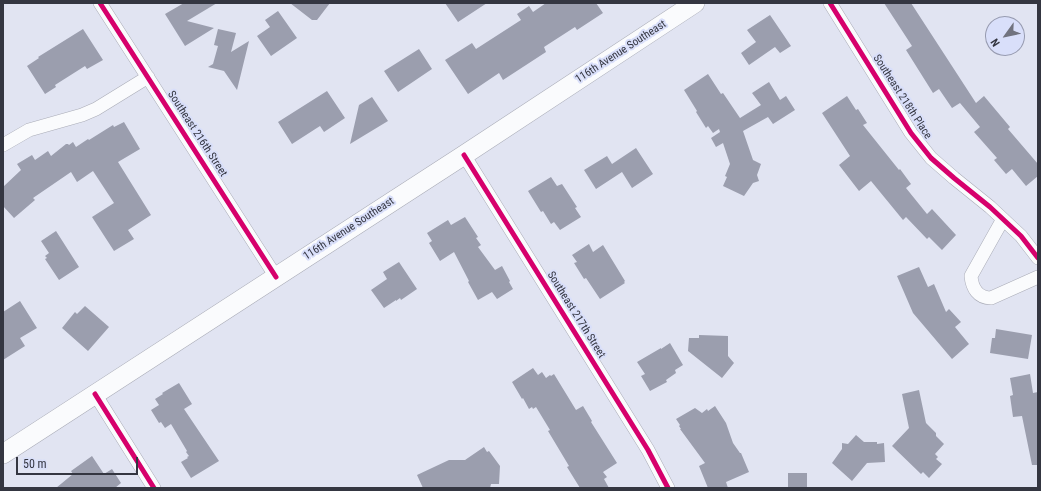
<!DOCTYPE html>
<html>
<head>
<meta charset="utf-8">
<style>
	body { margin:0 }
	#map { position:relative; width:1041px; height:491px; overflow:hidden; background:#e1e4f2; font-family:"Roboto Condensed",sans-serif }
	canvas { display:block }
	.frame { position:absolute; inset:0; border:4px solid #343641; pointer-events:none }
	.north { position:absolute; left:985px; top:16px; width:40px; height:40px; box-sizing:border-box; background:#d9dffa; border:1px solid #979bb0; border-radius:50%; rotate:237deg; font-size:11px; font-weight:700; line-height:16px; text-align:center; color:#343641 }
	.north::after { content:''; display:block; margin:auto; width:14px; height:18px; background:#71737f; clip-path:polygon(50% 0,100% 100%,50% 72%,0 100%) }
	.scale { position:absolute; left:16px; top:457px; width:122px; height:18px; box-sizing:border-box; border:2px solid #343641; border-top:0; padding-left:5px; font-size:12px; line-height:14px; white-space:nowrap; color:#343641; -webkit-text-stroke:3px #d9dffa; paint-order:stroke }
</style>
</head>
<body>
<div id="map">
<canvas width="1041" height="491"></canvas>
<div class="frame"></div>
<div class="north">N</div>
<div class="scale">50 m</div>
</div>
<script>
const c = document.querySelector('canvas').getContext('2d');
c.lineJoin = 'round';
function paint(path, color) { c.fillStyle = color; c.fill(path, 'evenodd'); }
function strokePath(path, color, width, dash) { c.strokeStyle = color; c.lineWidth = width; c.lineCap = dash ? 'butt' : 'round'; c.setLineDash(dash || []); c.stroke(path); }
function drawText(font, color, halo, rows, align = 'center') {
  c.font = font + ' "Roboto Condensed",sans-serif'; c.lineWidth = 4; c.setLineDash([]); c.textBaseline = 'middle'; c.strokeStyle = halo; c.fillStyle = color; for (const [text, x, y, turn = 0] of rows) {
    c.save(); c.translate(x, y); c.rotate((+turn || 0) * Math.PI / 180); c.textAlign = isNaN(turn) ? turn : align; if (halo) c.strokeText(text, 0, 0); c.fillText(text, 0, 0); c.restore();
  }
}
const building = new Path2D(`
	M184 3H217L187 21 214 28 185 46 165 14Z
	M290 3H330L317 20H312Z
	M445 3H487L458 22Z
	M546 3H596L603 13 577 30 575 27 544 47 546 52 503 80 499 73 468 94 445 60 472 43 476 49 521 20 517 14 529 6 533 12Z
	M884 3H911L976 103 984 96 1010 127 1008 129 1038 164V176L1026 186 1012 169 1006 174 994 160 997 158 974 132 980 127 960 103 952 108 939 89 933 93 906 50 912 46Z
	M278 11 297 38 271 56 257 36 270 27 265 20Z
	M770 15 791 46 780 53 775 47 749 65 741 53 756 42 747 30Z
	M83 29 103 60 87 69 85 66 55 85 56 87 45 94 27 66 39 58 38 57Z
	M218 29 236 33 231 52 249 41 237 90 224 71 208 67 213 64 218 46 214 45Z
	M419 49 432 69 398 92 384 71Z
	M708 74 721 94 723 93 740 118 761 105 752 93 769 82 780 100 786 96 795 110 773 124 768 117 743 131 753 160 761 164 757 175 759 181 753 183 744 196 723 186 727 177 725 176 730 164 723 143 716 147 711 138 720 132 719 129 713 133 708 126 706 128 696 112 697 111 684 90Z
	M327 91 345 118 324 132 320 126 292 144 278 122Z
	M847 96 856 110 858 109 867 123 863 125 899 170 900 169 911 184 906 188 927 214 932 209 956 235 942 250 929 237 927 239 906 217 903 220 871 181 859 191 839 165 850 156 822 113Z
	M372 97 388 121 350 144 359 105Z
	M124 122 140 149 118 162 151 215 128 230 134 239 114 251 92 217 114 203 93 171 77 182 71 172 33 198 35 200 14 218 3 206V187L21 170 17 164 32 155 35 160 48 151 51 156 66 144H68L69 145 73 142 76 147 88 139 89 140 113 125 114 127Z
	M636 148 653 174 632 188 622 172 596 189 584 170 607 156 612 164Z
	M551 177 557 186 562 184 577 207 575 208 581 217 560 230 554 222 551 224 543 211 541 212 528 191Z
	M465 217 478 237 476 238 481 245 478 247 495 270 502 266 510 281 509 282 513 289 497 299 492 292 478 300 468 282 469 281 454 252 440 261 429 243 432 241 427 233 448 220 451 225Z
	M56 231 79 267 59 280 45 259 47 258 45 256 49 253 41 241Z
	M589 244 593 252 603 245 625 281 624 282 625 283 600 299 586 278 584 279 574 263 577 262 572 255Z
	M399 262 417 289 401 300 400 298 396 301V300L384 308 371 290 387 279 383 272Z
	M919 267 928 287 934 284 946 312 949 309 961 322 955 327 969 344 952 359 913 313 897 276Z
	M20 301 37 328 20 338 25 346 3 360V312Z
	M85 306 109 327 88 351 62 328 75 312 77 314Z
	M996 329 1032 335 1028 359 990 353 992 338H995Z
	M699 335 728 336V356L734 363 722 378 688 351 689 338H699Z
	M670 343 683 365 675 370 676 373 666 380 667 382 650 391 641 376 645 374 637 362 661 348V349Z
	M533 368 538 375 542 372 546 378 550 375 551 376 554 374 576 410 583 406 592 421 591 422 617 463 603 472 607 477 604 479 609 488H580L567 467 569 466 548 431 550 430 536 407 533 409 532 407 529 409 523 398 522 399 512 382Z
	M1030 374 1033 393 1038 392V465H1032L1022 416 1013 417 1010 396 1013 395 1010 378Z
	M179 383 192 404 184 409 219 461 191 478 181 462 188 458 187 457 189 456 186 452 187 451 171 424 165 428 161 422 159 423 151 410 159 405 155 399 163 394 162 393Z
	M919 390 926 423 936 433V436L944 444 935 454 938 457 936 459 942 464 929 478 923 472 921 474 892 446 909 428 902 394Z
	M715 406 726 423 733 443 740 453H741L749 472 726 482 728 488H708L699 466 705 463 680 429H681L679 426 680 425 676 419 695 408 702 413 707 409 708 411Z
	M856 435 864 442H877V444L884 443 885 462 867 463 852 481 832 463 842 449V443L848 444Z
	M484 447 487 452 489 451 500 466 499 484H491L490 488H423L417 475 449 460H465Z
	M92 456 104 474 112 469 121 483 115 488H56L73 474 71 471Z
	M788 473H807V488H788Z`);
const street = new Path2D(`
	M100 3 276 277
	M830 3 911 133 931 158 954 178 990 207 1021 236 1038 258
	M3 145 29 130 82 115 96 109 148 77
	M464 155 648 450 668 488
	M1003 219 971 276C972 288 978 298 991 298L1038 277
	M95 394 154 488`);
const secondary = new Path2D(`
	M3 454 464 155 695 3`);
const cycleway = new Path2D(`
	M100 3 276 277
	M830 3 911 133 931 158 954 178 990 207 1021 236 1038 258
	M464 155 648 450 668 488
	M95 394 154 488`);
const streetNames = [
	["116th Avenue Southeast",621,52,-33],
	["Southeast 218th Place",902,97,57],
	["Southeast 216th Street",197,134,57],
	["116th Avenue Southeast",349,229,-33],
	["Southeast 217th Street",576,315,58]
];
paint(building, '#9b9eae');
strokePath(street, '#a9abb6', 14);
strokePath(secondary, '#a9abb6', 20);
strokePath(street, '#fafbfd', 13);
strokePath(secondary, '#fafbfd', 19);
strokePath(cycleway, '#d6006c', 5);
drawText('11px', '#343641', '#d9dffa', streetNames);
</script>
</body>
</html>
